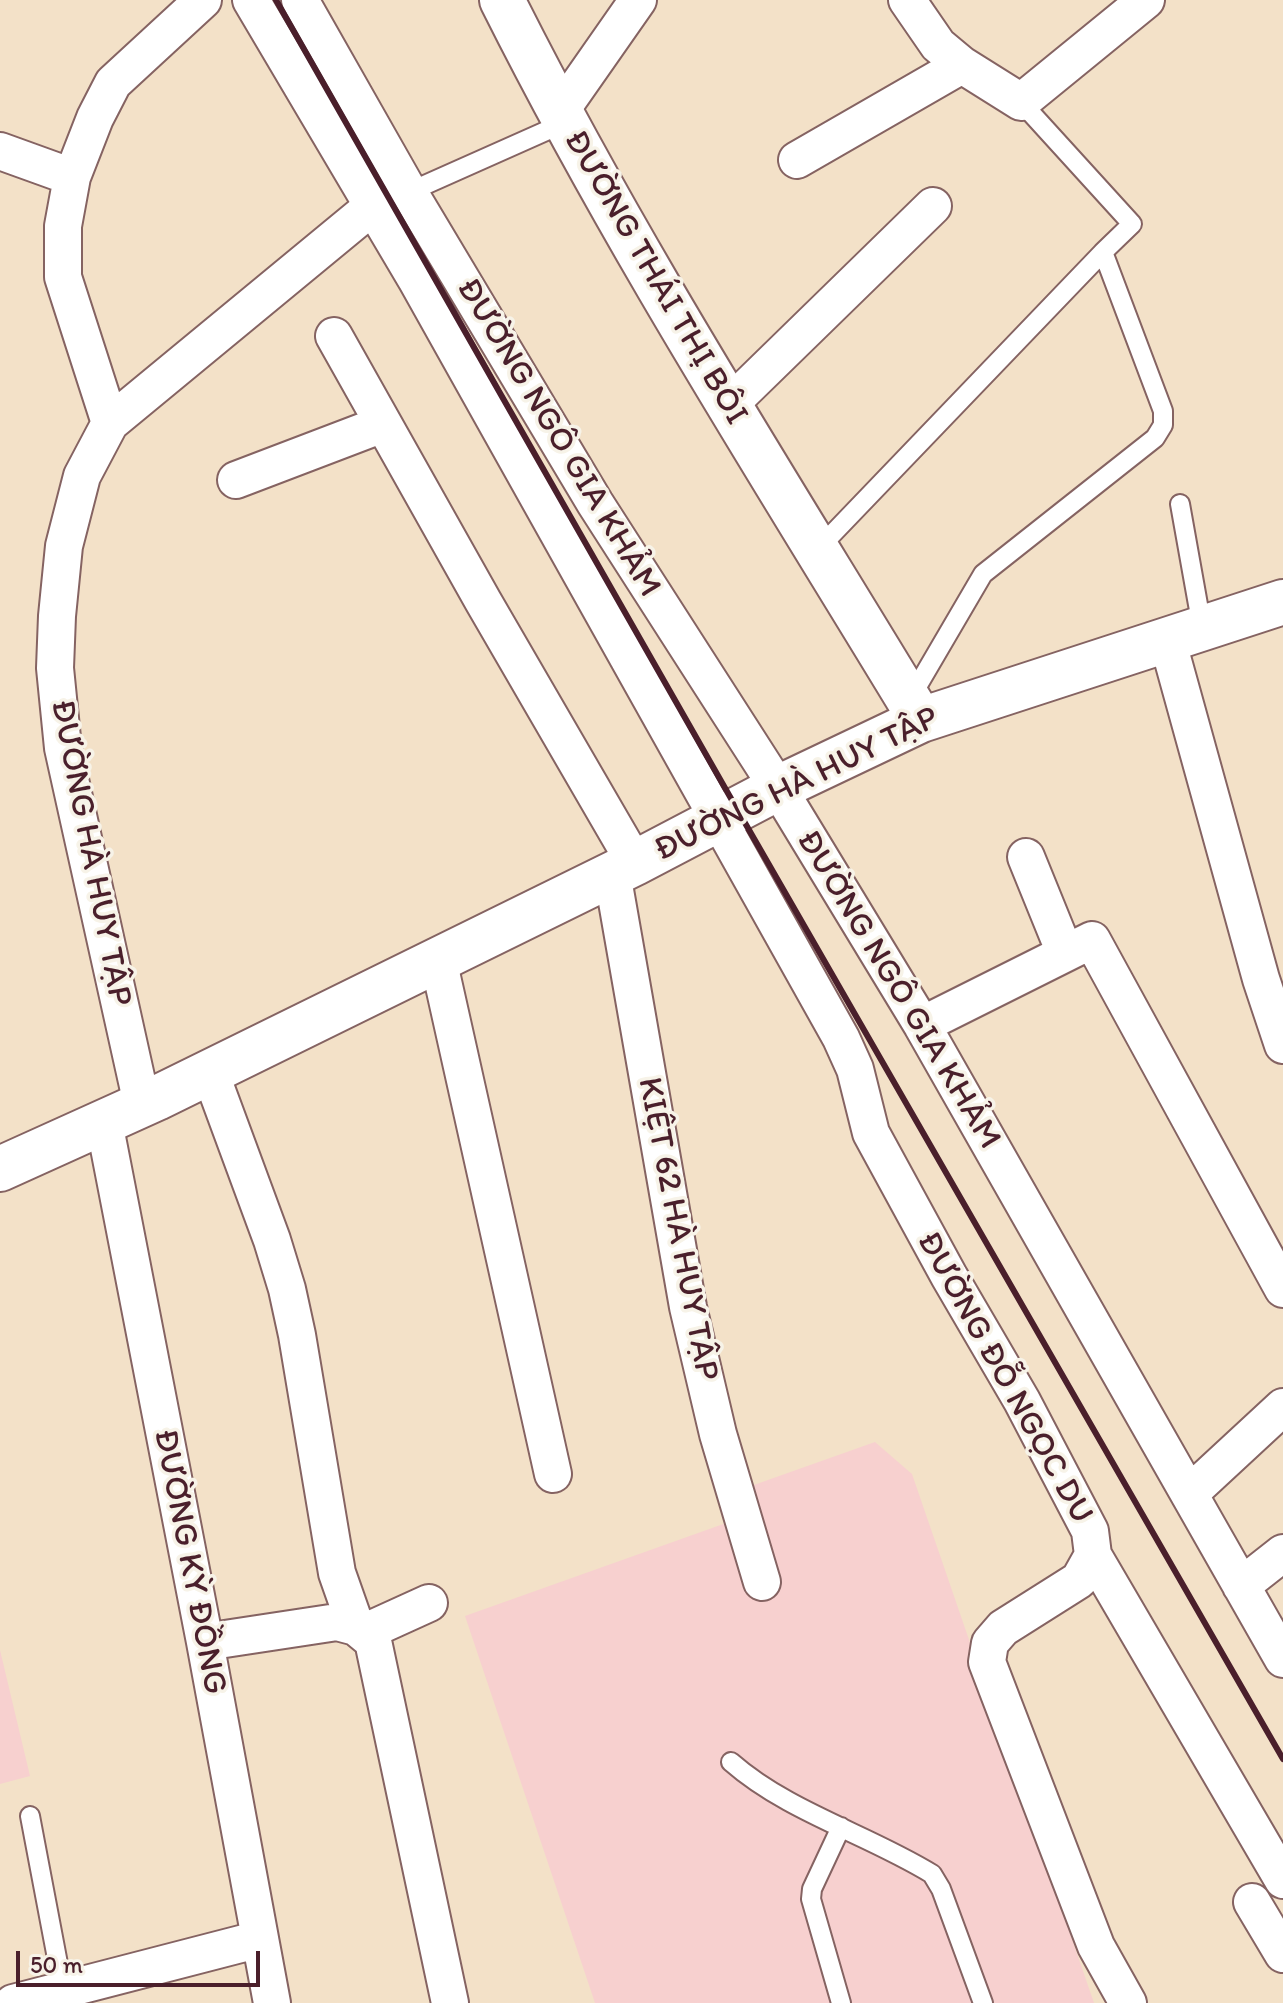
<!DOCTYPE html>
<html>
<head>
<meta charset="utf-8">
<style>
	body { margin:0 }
	#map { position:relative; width:1283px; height:2003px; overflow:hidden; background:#f3e1c8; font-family:Itim,sans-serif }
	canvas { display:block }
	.scale { position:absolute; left:16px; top:1951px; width:244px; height:36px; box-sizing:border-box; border:4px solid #4a1f2b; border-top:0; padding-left:10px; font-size:24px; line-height:28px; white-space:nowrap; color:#4a1f2b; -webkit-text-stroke:6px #f7f3e8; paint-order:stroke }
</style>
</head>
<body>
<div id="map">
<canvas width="1283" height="2003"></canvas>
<div class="scale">50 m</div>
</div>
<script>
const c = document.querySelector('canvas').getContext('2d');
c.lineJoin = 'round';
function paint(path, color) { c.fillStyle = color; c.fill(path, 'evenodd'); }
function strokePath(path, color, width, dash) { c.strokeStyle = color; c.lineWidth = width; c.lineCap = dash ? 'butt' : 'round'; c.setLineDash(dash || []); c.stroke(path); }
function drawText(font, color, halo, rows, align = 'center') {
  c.font = font + ' Itim,sans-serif'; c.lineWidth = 7; c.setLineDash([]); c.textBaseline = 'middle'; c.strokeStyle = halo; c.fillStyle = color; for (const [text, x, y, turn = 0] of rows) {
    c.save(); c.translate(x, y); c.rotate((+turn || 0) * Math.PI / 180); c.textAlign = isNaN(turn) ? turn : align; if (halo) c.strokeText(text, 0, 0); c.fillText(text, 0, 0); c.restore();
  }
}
const built = new Path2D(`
	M875 1442 912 1474 1094 2003H595L465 1616 729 1522 720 1497Z
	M0 1650 30 1776 0 1784Z`);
const service = new Path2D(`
	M409 192 564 123
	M1180 504 1202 627
	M817 550 1103 252
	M911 697 983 574 1155 438 1163 425V411L1103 252 1132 224 1021 102
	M731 1762C788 1812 867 1834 932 1874L941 1889 983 2003
	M30 1816 63 1990
	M841 2003 811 1899 812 1889 841 1827`);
const minor = new Path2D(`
	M251 0 416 279 841 1038 855 1069 871 1133 949 1276 1022 1401 1090 1531 1093 1555 1079 1580 1003 1628 990 1643 987 1662 1096 1946 1128 2003
	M300 0 409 192 595 503 778 788 922 1025 1283 1659
	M907 0 938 45 962 65 1021 102 1146 0
	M559 113 638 0
	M0 151 72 177
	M797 160 962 65
	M334 336 483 601 635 863
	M729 405 933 206
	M110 423 63 277V226L72 177 95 118 113 83 203 0
	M236 480 383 424
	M1167 639 1261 979 1283 1045
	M1026 857 1065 953
	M612 873 688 1307 718 1434 762 1582
	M438 959 553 1474
	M922 1025 1092 940 1283 1289
	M210 1072 272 1240 287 1289 297 1335 337 1573 356 1627
	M142 1104 63 748 55 668 57 616 64 546 82 476 110 423 373 206
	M104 1122 205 1642 272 2003
	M1189 1494 1283 1407
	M1093 1555 1283 1880
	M1241 1586 1283 1553
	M367 1636 374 1628 429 1603
	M205 1642 337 1622 356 1627 373 1641 450 2003
	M1252 1902 1283 1954
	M13 2003 260 1939`);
const tertiary = new Path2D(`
	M502 0C626 248 777 482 921 720
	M0 1169 157 1098 635 863 778 788 921 720 1283 602`);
const rail = new Path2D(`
	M276 0 737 809 1283 1759`);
const streetNames = [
	["ĐƯỜNG THÁI THỊ BÔI",655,278,60],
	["ĐƯỜNG NGÔ GIA KHẢM",558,438,59],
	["ĐƯỜNG HÀ HUY TẬP",797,785,-26],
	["ĐƯỜNG HÀ HUY TẬP",90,853,79],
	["ĐƯỜNG NGÔ GIA KHẢM",898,990,59],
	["KIỆT 62 HÀ HUY TẬP",677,1229,79],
	["ĐƯỜNG ĐỖ NGỌC DU",1004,1378,61],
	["ĐƯỜNG KỲ ĐỒNG",189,1562,79]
];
paint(built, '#f7d0cf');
strokePath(service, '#856362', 22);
strokePath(minor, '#856362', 40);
strokePath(tertiary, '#856362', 48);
strokePath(service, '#fff', 18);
strokePath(minor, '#fff', 36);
strokePath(tertiary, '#fff', 44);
strokePath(rail, '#4a1f2b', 6);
drawText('34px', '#4a1f2b', '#f7f3e8', streetNames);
</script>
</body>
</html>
